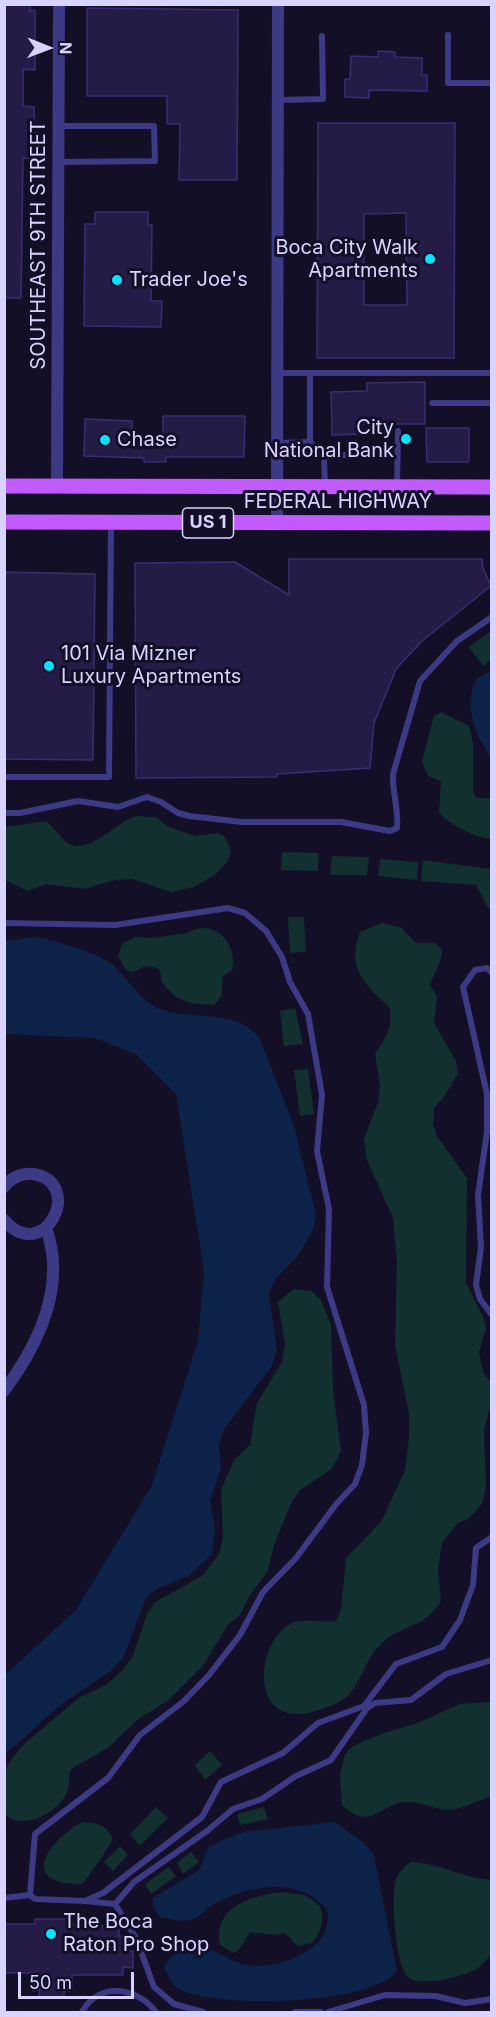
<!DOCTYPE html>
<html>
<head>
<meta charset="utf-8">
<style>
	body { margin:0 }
	#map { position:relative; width:496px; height:2017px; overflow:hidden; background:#130f26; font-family:Inter,sans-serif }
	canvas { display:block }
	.frame { position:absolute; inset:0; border:6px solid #d9d4ff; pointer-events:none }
	.north { position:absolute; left:18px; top:18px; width:60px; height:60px; -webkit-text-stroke:4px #130f26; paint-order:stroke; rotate:91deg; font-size:16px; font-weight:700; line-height:24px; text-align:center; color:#d9d4ff }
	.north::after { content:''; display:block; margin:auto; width:21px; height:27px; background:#d9d4ff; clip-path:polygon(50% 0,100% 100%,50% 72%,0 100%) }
	.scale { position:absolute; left:18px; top:1972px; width:116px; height:27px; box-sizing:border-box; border:3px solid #d9d4ff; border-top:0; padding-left:8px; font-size:18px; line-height:21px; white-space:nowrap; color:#d9d4ff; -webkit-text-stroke:4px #130f26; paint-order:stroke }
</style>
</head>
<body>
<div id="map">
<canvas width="496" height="2017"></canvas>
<div class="frame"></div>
<div class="north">N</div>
<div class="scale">50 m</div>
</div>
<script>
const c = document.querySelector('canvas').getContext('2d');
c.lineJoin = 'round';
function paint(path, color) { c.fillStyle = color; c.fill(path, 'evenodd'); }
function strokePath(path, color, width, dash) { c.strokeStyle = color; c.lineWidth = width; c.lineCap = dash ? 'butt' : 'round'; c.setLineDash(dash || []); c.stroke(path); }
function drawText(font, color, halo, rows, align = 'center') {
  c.font = font + ' Inter,sans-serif'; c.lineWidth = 6; c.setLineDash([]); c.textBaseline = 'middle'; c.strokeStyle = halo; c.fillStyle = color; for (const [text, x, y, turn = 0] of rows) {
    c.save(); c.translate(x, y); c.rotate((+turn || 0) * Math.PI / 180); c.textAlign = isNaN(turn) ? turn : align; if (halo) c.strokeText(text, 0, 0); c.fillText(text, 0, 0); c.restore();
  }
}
const green = new Path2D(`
	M491 631V660L483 666 469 647Z
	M441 712 469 726 473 743V792L476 797 491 799V839C473 837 453 826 439 813L441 781 428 776 422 761 434 716Z
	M136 816 156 817 169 827 195 836 217 833 224 836 231 850 228 861 216 874 194 887 171 892 132 879 115 880 84 889 46 884 28 891 5 880V827L46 821C52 826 57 832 62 838 82 863 117 821 136 816Z
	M282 852 319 853 318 871 281 870Z
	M332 856 369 857 367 875H330Z
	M380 859 418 862 417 880 378 876Z
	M423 860 490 869 491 907 488 908 476 885 421 881Z
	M288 917H304L306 952 290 953Z
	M382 923 402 928 416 943H435L442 950C442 962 434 973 430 985L437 997 434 1023 456 1061 458 1074 444 1097 434 1108 433 1124 437 1136 467 1178 466 1283 484 1319 486 1328 479 1352 483 1372 492 1384 491 1403 484 1431 486 1487 482 1504 468 1519 458 1523 442 1543 438 1569 441 1601C423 1631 398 1624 377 1648 364 1663 360 1686 345 1698 337 1705 322 1709 312 1712 246 1729 256 1635 295 1622 306 1618 324 1623 336 1621L341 1610 346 1558 381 1522 405 1470 409 1438V1414L395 1345 397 1262 393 1218 367 1160 364 1139 378 1102 380 1086 375 1053C386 1038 393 1027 390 1008 365 984 346 969 360 932Z
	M206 928C225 931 237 951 232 970L223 976 221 997 214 1005C191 1004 179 1003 164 985 159 980 163 973 158 968L145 966 133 972 126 970 118 956 122 944 135 937 153 938 188 933 195 929Z
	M295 1008 303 1044 284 1046 280 1011Z
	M308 1069 314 1114 300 1116 294 1070Z
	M294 1289 312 1291 321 1300 331 1325 333 1391 341 1451 335 1463 330 1470 300 1490 292 1501 274 1545 268 1571 250 1595 240 1615 227 1626 203 1666 170 1699 136 1721 109 1747 71 1769C68 1777 70 1785 67 1792 59 1812 23 1832 5 1814V1770L13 1757 25 1743 80 1697 106 1685 123 1670 133 1655 147 1614 155 1602 202 1576 219 1554 223 1538 221 1490 234 1460 250 1445 257 1403 282 1362 285 1344 278 1302Z
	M491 1702V1797C477 1800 462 1810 446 1810 434 1809 422 1802 409 1802 382 1800 371 1834 342 1805L340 1775 345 1754 353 1746 381 1734 415 1724 460 1704Z
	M210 1751 222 1765 205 1780 195 1765Z
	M156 1807 168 1818 140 1846 130 1834Z
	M264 1807 268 1819 240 1825 237 1814Z
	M82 1822C97 1823 105 1824 113 1838 112 1843 87 1880 82 1884 18 1885 47 1841 82 1822Z
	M120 1846 128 1855 113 1871 104 1862Z
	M191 1852 199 1862 183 1874 177 1863Z
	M411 1862C439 1863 463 1878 491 1880V1955C487 1959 483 1964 478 1968 466 1976 419 1988 408 1977 395 1964 391 1896 396 1879 399 1871 405 1867 411 1862Z
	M169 1867 176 1876 151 1894 145 1884Z
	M282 1892 305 1895 320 1906C325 1919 321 1932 312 1943L298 1946 285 1933 274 1935 250 1932 238 1951 233 1953 220 1945C212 1907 253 1895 282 1892Z`);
const water = new Path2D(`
	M491 671H492L491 759C477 734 462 709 476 679Z
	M35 937C54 940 98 953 113 965 127 978 142 1003 160 1009 194 1021 233 1008 259 1037L294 1126 316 1215 313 1230 297 1257 275 1279 269 1294 277 1350 272 1366 224 1429 219 1445 221 1469 210 1501 215 1528 212 1554 190 1575 157 1589 146 1598 124 1656 112 1670 63 1703 5 1754V1675L76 1610 152 1485 198 1341 204 1271 176 1094 136 1054 94 1038 5 1034V941Z
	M335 1822 364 1843 374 1855 397 1971C373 2005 215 2009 179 1989 171 1984 168 1976 164 1967 170 1956 181 1947 194 1947 212 1945 226 1960 242 1964 274 1972 335 1952 327 1910 301 1876 249 1885 216 1903 208 1907 200 1917 193 1919 183 1923 169 1919 160 1917L153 1906V1898L199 1870 209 1847 220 1841 244 1832Z`);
const building = new Path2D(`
	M4 4H30V11L35 10V70L23 69V106L34 107 35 159 23 158 21 298H4Z
	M87 8 238 10 237 180H179L180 124H167V96H87Z
	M378 51 395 52V57L422 58V75H427V91L369 90V98L345 97V79H350L351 56 378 57Z
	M318 123H455L454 358H317ZM406 213 407 305H364V214Z
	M95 212H148V225H152L151 301H162L161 327 84 326 85 224H95Z
	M425 382V424H359V434L332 435 331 392 367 391V383Z
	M163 416H245L244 457H166V462H144V458L84 456 85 419 132 421V437H163Z
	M426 428H469V462H427Z
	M289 559H482L483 568 491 586 422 641 396 669 374 723 370 768 277 774V777L136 778 135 563 235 562 289 595Z
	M4 572 95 574 93 760 4 759Z
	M35 1919H72L73 1924 119 1927V1936H124L125 1951H133V1968L123 1967V1975H72V1990L64 1991V1998L39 1997 40 1990 33 1991V1973H4V1924H35Z`);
const service = new Path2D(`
	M448 35V83H492
	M278 100 323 99 322 36
	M59 162 155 161 154 126H59
	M277 373H492
	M432 403H492
	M310 442 324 455 325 486
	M278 443 310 442V373
	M324 455H362
	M397 486 398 431
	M4 777H109L111 523
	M4 813H20L78 801 118 807 147 797 161 802 178 813 189 816 242 822H341L390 831 397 828C399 810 392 792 393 774L420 681 457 641 492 617
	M4 923 115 925 228 908 245 913 266 931 282 957 290 982 308 1014 322 1095 317 1151 329 1209 327 1287 364 1405 366 1433 362 1465 355 1484 337 1503 296 1558 263 1592 240 1635 209 1675 184 1701 140 1735 108 1778 35 1834 30 1895 35 1899 85 1901 103 1893 202 1817 221 1782 283 1753 318 1723 364 1706 396 1664 442 1647 460 1620 473 1585 476 1548 492 1537
	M492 973 487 968 475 970 463 987 487 1094V1132L478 1195 481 1247 476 1285 480 1299 492 1315
	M4 1898 30 1895
	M85 1901 115 1904 134 1882 207 1831 233 1809 262 1799 296 1776 331 1760 367 1708 375 1703 411 1700 446 1674 492 1660
	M115 1904 136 1938 154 1987 174 2004 203 2012
	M82 2012C99 1981 137 1987 156 2012
	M295 2012H321
	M328 2012 385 1995 436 1996 465 2003 492 1999`);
const minor = new Path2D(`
	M57 486 59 4
	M277 523 278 4
	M4 1187C11 1178 21 1173 33 1174 86 1182 44 1267 4 1220
	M4 1391C39 1344 67 1286 46 1228`);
const primary = new Path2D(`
	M4 486 492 487
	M4 522 492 523`);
const markers = [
	[430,259,6,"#00e5ff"],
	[117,280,6,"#00e5ff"],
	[406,439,6,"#00e5ff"],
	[105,440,6,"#00e5ff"],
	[49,666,6,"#00e5ff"],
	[51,1934,6,"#00e5ff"]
];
const shields = [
	[208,523,51]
];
const shieldNames = [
	["US 1",208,523]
];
const streetNames = [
	["SOUTHEAST 9TH STREET",39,245,-90],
	["FEDERAL HIGHWAY",338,502]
];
const poiNames = [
	["Boca City Walk",418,248,"right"],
	["Apartments",418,271,"right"],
	["Trader Joe's",129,280],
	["City",394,428,"right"],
	["National Bank",394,451,"right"],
	["Chase",117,440],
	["101 Via Mizner",61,654],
	["Luxury Apartments",61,677],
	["The Boca",63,1922],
	["Raton Pro Shop",63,1945]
];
paint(green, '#12302f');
paint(water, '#0c2248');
paint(building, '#241b47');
strokePath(building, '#3b2d73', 1.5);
strokePath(service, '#3d3a85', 6);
strokePath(minor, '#3d3a85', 12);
strokePath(primary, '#c25bff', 15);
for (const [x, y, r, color] of markers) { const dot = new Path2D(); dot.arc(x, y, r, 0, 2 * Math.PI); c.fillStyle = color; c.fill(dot); strokePath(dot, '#130f26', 2); }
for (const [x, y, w] of shields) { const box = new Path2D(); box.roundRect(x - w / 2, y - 15, w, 30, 4.5); c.fillStyle = '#130f26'; c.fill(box); strokePath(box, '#d9d4ff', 1.5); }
drawText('bold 18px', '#d9d4ff', null, shieldNames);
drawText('20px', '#d9d4ff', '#130f26', streetNames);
drawText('20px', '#d9d4ff', '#130f26', poiNames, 'left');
</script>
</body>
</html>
